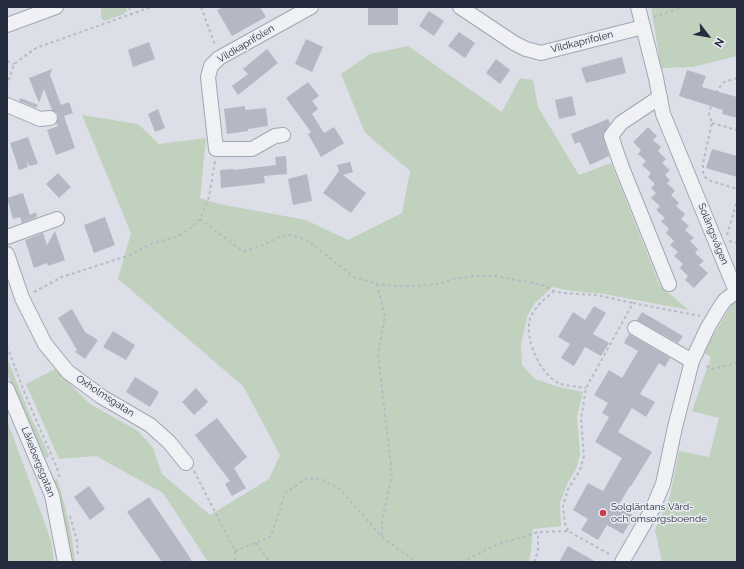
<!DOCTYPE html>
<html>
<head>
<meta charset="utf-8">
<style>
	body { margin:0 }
	#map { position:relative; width:744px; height:569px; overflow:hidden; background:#dcdfe7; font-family:Raleway,sans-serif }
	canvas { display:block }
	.frame { position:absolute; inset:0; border:8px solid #252c3e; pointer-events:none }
	.north { position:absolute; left:688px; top:16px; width:40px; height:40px; -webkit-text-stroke:3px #ebeef5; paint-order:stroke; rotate:121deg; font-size:11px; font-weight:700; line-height:16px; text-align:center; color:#252c3e }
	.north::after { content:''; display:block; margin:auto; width:14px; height:18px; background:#252c3e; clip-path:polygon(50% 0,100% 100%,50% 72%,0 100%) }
</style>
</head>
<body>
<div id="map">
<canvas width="744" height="569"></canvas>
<div class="frame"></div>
<div class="north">N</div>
</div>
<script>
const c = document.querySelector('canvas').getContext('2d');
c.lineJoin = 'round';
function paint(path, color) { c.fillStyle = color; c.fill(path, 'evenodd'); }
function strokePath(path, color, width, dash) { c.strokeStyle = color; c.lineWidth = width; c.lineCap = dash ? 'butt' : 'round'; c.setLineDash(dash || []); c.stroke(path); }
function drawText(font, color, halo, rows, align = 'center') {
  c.font = font + ' Raleway,sans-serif'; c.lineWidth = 3; c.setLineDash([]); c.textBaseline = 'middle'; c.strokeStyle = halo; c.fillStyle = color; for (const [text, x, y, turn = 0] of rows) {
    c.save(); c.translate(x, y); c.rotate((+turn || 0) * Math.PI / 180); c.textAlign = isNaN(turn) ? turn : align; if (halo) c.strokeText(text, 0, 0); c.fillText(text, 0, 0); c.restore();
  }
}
const green = new Path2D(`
	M101 7H126L127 10 124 14 104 21 101 17Z
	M651 7H737V56L693 67 661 68Z
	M408 46 502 112 520 78 533 80 538 107 579 175 611 163 660 286 689 310 604 294 572 291 552 287 535 303 527 317 521 345 522 365 535 379 559 387 583 392 577 417 580 455 576 469 568 482 560 503 561 526 533 529 531 550 529 562H208L163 493 96 456 59 459 26 384 55 369 90 404 138 431 153 448 162 474 210 515 269 479 280 455 243 386 118 279 131 233 82 115 138 124 159 144 206 138 200 198 219 204 306 220 348 240 402 213 410 171 365 133 341 74 370 54Z
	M737 298V562H662L655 530 670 496 679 451 709 457 719 418 692 411 711 357 703 352 735 299Z
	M7 358 30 415 49 455 48 458 45 457 20 407 7 373Z
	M7 420 51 540 54 562H7Z
	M57 479C66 506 72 534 75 562H69L53 481Z`);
const building = new Path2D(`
	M224 7H260L266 17 232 36 217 10Z
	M368 7H398V25H368Z
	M429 11 444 21 434 36 419 26Z
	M459 32 475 43 465 58 448 46Z
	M306 39 323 47 312 72 295 64Z
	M149 42 155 59 133 67 128 50Z
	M267 49 278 63 238 95 232 86 248 74 243 69Z
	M622 57 626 73 586 83 581 68Z
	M496 59 510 70 500 84 486 73Z
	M52 69 50 75 61 105 69 102 73 113 64 116 75 148 56 155 47 130 58 126 56 123 58 117 57 113 52 110 44 89 39 103 29 78Z
	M687 70 706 76 702 87 737 97V118L722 114 723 110 679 96Z
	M308 82 319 96 312 101 318 109 312 114 324 133 334 127 344 143 321 157 308 134 311 132 286 98Z
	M572 96 576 115 559 119 555 100Z
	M20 98 38 105 36 108 19 101Z
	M245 106V110L266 108 268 126 248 129V131L227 134 224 109Z
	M158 109 165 128 155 132 148 114Z
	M608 119 610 123 603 135 609 156 590 165 580 142 575 144 571 134Z
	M648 127 657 136 653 140 661 147 658 151 666 159 662 163 670 170 665 175 670 180 667 183 675 191 671 195 679 203 676 206 685 214 681 219 689 226 685 230 694 238 690 241 698 249 695 253 704 261 699 265 708 273 694 288 685 280 688 276 680 268 683 264 674 256 678 252 670 245 674 241 666 233 669 229 661 221 665 218 656 210 660 206 651 198 656 193 651 188 655 184 648 177 651 173 642 165 646 161 638 154 641 150 633 142Z
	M28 137 38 164 30 166 26 162 28 167 19 170 10 143Z
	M712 149 737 156V177L706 168Z
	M286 156 287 174 264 176 265 183 221 188 220 170 234 169V170L276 165 275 157Z
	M350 162 353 172 343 175 366 193 351 213 323 193 339 171 337 165Z
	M58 173 71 187 59 198 46 184Z
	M307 174 312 201 293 205 288 179Z
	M23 193 30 215 36 212 37 217 22 223 20 217 13 219 7 198Z
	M105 217 115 245 94 253 84 225Z
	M55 231 65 260 48 266 47 263 34 268 25 240 43 233 47 245Z
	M594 306 606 313 593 334 609 343 601 356 585 347 574 366 561 358 570 344 558 337 573 312 585 320Z
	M72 309 85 332 98 340 85 359 75 352 77 350 58 318Z
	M642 312 683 336 678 343 637 320Z
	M113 331 135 345 126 360 103 347Z
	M629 334 670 358 665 367 659 363 640 394 655 402 646 417 632 408 618 432 652 452 631 486H630L618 506 634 516 623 534 607 525 598 540 581 530 588 519 573 510 588 483 603 491 622 458 595 442 609 417 602 413 608 403 594 395 609 370 622 378 638 351 624 343Z
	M135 377 159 392 150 407 126 392Z
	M196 388 208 402 194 415 182 402Z
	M217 418 247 457 234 468 246 488 232 496 225 484 230 481 195 435Z
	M89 486 105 509 90 520 74 497Z
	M149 497 189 556 192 562H162L127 512Z
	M568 546 596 562H559Z`);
const path = new Path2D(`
	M129 7 131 14
	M201 7 215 45
	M654 17 683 7
	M7 61 14 64
	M737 78 724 82 718 89 712 102 709 114 712 123 703 163V172L705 177 708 180 737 189
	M7 86 14 64 36 48 151 7
	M712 123 737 130
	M200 219 241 250 246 251 263 245 281 236 288 235 299 237 308 241 354 277 377 284 392 286H413L439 284 453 279 475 276H496L543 285 554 291 563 293 596 295 633 303
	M727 235 737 201
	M729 241 737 243
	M377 284 385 316 378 354 392 474 382 521V537
	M554 291C545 299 534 307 530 319 524 339 541 377 561 384 569 386 578 387 586 388
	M34 292 62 277 130 255 151 244 178 236 192 227 200 219 209 197 215 161
	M7 346 25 394 57 468 60 479
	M706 366 713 369 737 363
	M194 471 235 551V562
	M70 516 77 541 78 556
	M568 531 565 524 563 506 568 489 580 470 584 456 581 419 586 388 633 303 700 316
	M256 543 270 562
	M235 551 270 537 276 522 285 493 307 478 323 480 340 489 382 537 416 562
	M462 562 496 545 538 532 568 531 611 555
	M534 562 538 551V532`);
const minor = new Path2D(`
	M460 7 514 43 526 49 541 53 643 27
	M638 7 656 78 663 114 736 291
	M7 25 56 7
	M660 97 621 123 611 136 621 165 669 284
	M7 105 40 119 50 118
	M283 135 275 136 252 149H216L208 77 211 66 219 58 311 7
	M7 237 57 219
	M7 254 22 298 45 344 68 372 102 397 150 425 169 442 186 463
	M635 328 692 361
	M7 389 52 495 65 562
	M622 562 652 510 663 484 675 427 692 361 708 327 720 307 725 300 737 291`);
const markers = [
	[603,513,4,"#d23b45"]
];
const streetNames = [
	["Vildkaprifolen",582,42,-14],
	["Vildkaprifolen",246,44,-31],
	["Solängsvägen",713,234,68],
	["Oxholmsgatan",105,396,33],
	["Låkebergsgatan",38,462,68]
];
const poiNames = [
	["Solgläntans Vård-",611,507],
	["och omsorgsboende",611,519]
];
paint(green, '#c0d1bd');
paint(building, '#b3b8c4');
strokePath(minor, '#a1a6b1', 16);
strokePath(path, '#b6bac2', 2, [3, 3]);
strokePath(minor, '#eff1f5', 14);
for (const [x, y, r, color] of markers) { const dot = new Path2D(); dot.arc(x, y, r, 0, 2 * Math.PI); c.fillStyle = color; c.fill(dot); strokePath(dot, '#ebeef5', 1.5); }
drawText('10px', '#252c3e', '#ebeef5', streetNames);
drawText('10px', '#252c3e', '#ebeef5', poiNames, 'left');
</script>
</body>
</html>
